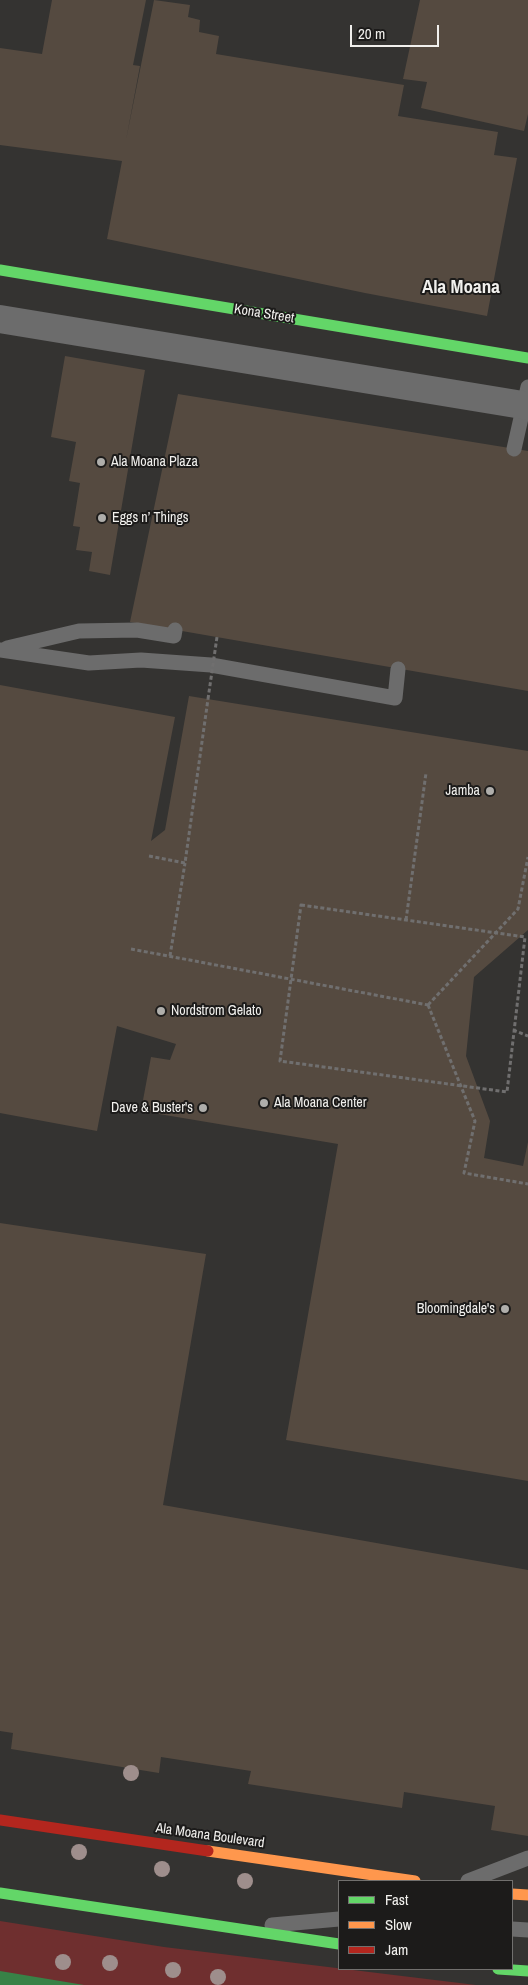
<!DOCTYPE html>
<html>
<head>
<meta charset="utf-8">
<style>
	body { margin:0 }
	#map { position:relative; width:528px; height:1985px; overflow:hidden; background:#343331; font-family:"Archivo Narrow",sans-serif }
	canvas { display:block }
	.legend { position:absolute; left:338px; top:1880px; width:175px; height:90px; box-sizing:border-box; background:#1c1b1a; border:1px solid #71706e; margin:0; padding:6px 9px; list-style:none; font-size:15px; color:#f1f0ed }
	.legend li { display:flex; align-items:center; gap:10px; height:25px }
	.legend b { width:25px; border:1px solid #71706e }
	.scale { position:absolute; left:350px; top:25px; width:89px; height:22px; box-sizing:border-box; border:2px solid #f1f0ed; border-top:0; padding-left:6px; font-size:15px; line-height:18px; white-space:nowrap; color:#f1f0ed; -webkit-text-stroke:4px #1c1b1a; paint-order:stroke }
</style>
</head>
<body>
<div id="map">
<canvas width="528" height="1985"></canvas>
<ul class="legend">
<li><b style="height:6px;background:#63d668"></b>Fast</li>
<li><b style="height:6px;background:#ff974d"></b>Slow</li>
<li><b style="height:6px;background:#b3261e"></b>Jam</li>
</ul>
<div class="scale">20 m</div>
</div>
<script>
const c = document.querySelector('canvas').getContext('2d');
c.lineJoin = 'round';
function paint(path, color) { c.fillStyle = color; c.fill(path, 'evenodd'); }
function strokePath(path, color, width, dash) { c.strokeStyle = color; c.lineWidth = width; c.lineCap = dash ? 'butt' : 'round'; c.setLineDash(dash || []); c.stroke(path); }
function drawText(font, color, halo, rows, align = 'center') {
  c.font = font + ' "Archivo Narrow",sans-serif'; c.lineWidth = 4; c.setLineDash([]); c.textBaseline = 'middle'; c.strokeStyle = halo; c.fillStyle = color; for (const [text, x, y, turn = 0] of rows) {
    c.save(); c.translate(x, y); c.rotate((+turn || 0) * Math.PI / 180); c.textAlign = isNaN(turn) ? turn : align; if (halo) c.strokeText(text, 0, 0); c.fillText(text, 0, 0); c.restore();
  }
}
const green = new Path2D(`
	M0 1921 164 1947 476 1985H0Z`);
const water = new Path2D(`
	M0 1971 84 1985H0Z`);
const building = new Path2D(`
	M52 0H146L133 65 140 66 126 140 154 0 190 5 188 17 200 20 199 32 219 36 216 54 404 85 398 116 498 132 494 155 517 158 487 316 365 293 107 239 122 161 0 145V48L42 54Z
	M420 0H528V114L524 131 421 108 427 82 403 79Z
	M65 356 145 370 110 575 89 571 92 552 76 550 80 527 73 526 80 483 69 481 76 442 51 437Z
	M178 394 528 451V691L130 622Z
	M0 685 175 717 151 841 165 830 189 696 528 751V930L474 977 466 1056 490 1121 484 1158 523 1166 528 1142V1481L286 1440 338 1144 141 1111 151 1057 170 1060 176 1044 117 1026 97 1131 0 1113Z
	M0 1223 206 1254 163 1505 528 1570V1836L491 1830 495 1806 404 1792 402 1808 248 1784 251 1771 161 1757 159 1773 11 1749 13 1733 0 1731Z`);
const path = new Path2D(`
	M149 856 185 863 208 699
	M301 905 525 937 507 1092 280 1061Z
	M406 920 426 773
	M131 949 428 1005
	M170 956 185 863
	M428 1005 475 1121 464 1173 528 1184
	M428 1005 518 909 528 857
	M513 1030 528 1036`);
const lane = new Path2D(`
	M514 449 528 387
	M7 648 79 631 137 630 174 636 175 630
	M0 650 89 663 141 660 211 665 395 698 398 669
	M468 1881 528 1858
	M272 1925 339 1919
	M512 1929 528 1930`);
const street = new Path2D(`
	M0 319 528 406`);
const fast = new Path2D(`
	M0 270 528 358
	M0 1893 339 1944
	M498 1969 528 1971`);
const slow = new Path2D(`
	M208 1851 415 1881
	M512 1894 528 1895`);
const jam = new Path2D(`
	M0 1820 208 1851`);
const pathBridge = new Path2D(`
	M208 699 217 637`);
const trees = [
	[131,1773],
	[79,1852],
	[162,1869],
	[245,1881],
	[63,1962],
	[110,1963],
	[173,1970],
	[218,1977]
];
const markers = [
	[101,462,5,"#afaeab"],
	[102,518,5,"#afaeab"],
	[490,791,5,"#afaeab"],
	[161,1011,5,"#afaeab"],
	[264,1103,5,"#afaeab"],
	[203,1108,5,"#afaeab"],
	[505,1309,5,"#afaeab"]
];
const streetNames = [
	["Kona Street",264,314,9],
	["Ala Moana Boulevard",210,1836,8]
];
const poiNames = [
	["Ala Moana Plaza",111,462],
	["Eggs n’ Things",112,518],
	["Jamba",480,791,"right"],
	["Nordstrom Gelato",171,1011],
	["Ala Moana Center",274,1103],
	["Dave & Buster's",193,1108,"right"],
	["Bloomingdale's",495,1309,"right"]
];
const districtNames = [
	["Ala Moana",461,288]
];
paint(green, '#6f2f2f');
paint(water, '#388247');
paint(building, '#554a40');
strokePath(path, '#706f6f', 3, [4, 2.5]);
strokePath(lane, '#6c6c6c', 15);
strokePath(street, '#6c6c6c', 28);
strokePath(fast, '#63d668', 11);
strokePath(slow, '#ff974d', 11);
strokePath(jam, '#b3261e', 11);
strokePath(pathBridge, '#706f6f', 3, [4, 2.5]);
c.fillStyle = '#9e8e8c';
for (const [x, y] of trees) { c.beginPath(); c.arc(x, y, 8, 0, 2 * Math.PI); c.fill(); }
for (const [x, y, r, color] of markers) { const dot = new Path2D(); dot.arc(x, y, r, 0, 2 * Math.PI); c.fillStyle = color; c.fill(dot); strokePath(dot, '#1c1b1a', 2); }
drawText('14px', '#f1f0ed', '#1c1b1a', streetNames);
drawText('14px', '#f1f0ed', '#1c1b1a', poiNames, 'left');
drawText('bold 19px', '#f1f0ed', '#1c1b1a', districtNames);
</script>
</body>
</html>
